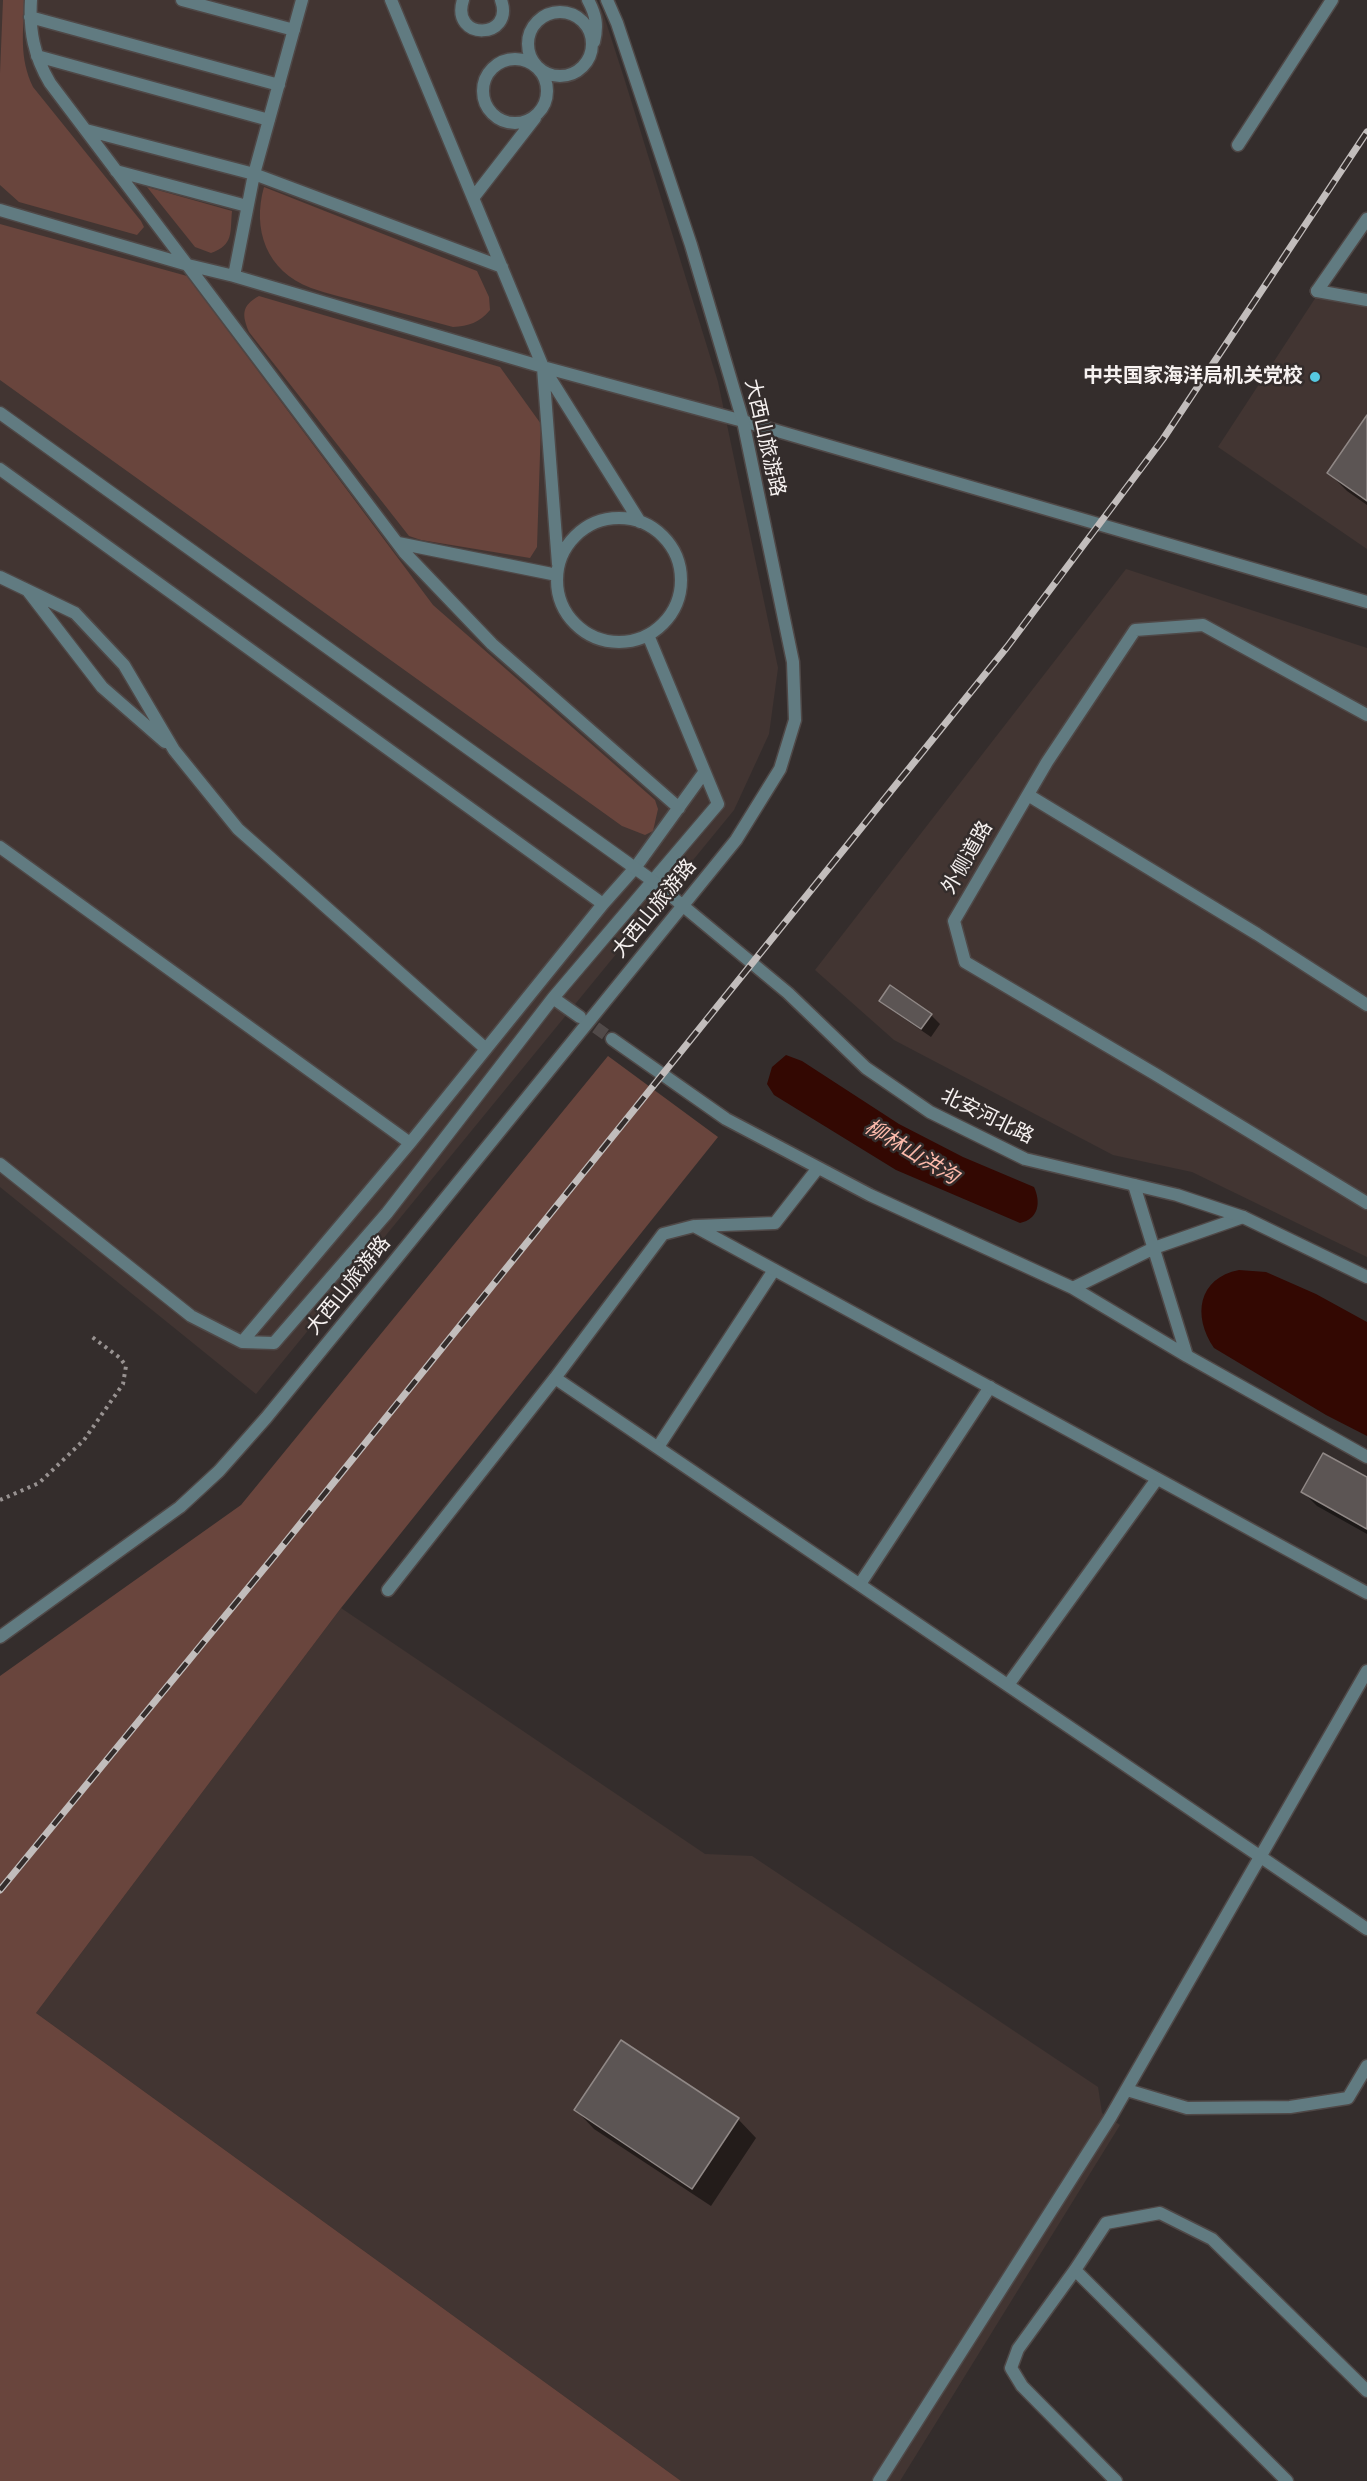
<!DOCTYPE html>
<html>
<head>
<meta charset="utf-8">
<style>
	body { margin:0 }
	canvas { display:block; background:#342d2c }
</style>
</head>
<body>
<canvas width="1367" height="2481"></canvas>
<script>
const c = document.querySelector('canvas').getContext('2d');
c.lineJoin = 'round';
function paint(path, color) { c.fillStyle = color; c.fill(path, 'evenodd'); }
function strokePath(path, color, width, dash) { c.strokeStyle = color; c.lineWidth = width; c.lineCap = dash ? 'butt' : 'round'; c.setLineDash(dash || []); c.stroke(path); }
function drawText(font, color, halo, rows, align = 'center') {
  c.font = font + ' "Source Serif 4","Noto Sans SC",serif'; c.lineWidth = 5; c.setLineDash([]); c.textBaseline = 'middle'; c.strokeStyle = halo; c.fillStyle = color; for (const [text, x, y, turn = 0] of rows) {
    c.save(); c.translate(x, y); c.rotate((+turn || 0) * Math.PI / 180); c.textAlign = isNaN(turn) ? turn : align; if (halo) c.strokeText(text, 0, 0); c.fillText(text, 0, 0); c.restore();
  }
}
const built = new Path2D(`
	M0 0H597L603 13 625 81 718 382 778 668 769 734 734 810 256 1394 0 1187Z
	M1316 297 1367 307V549L1218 447Z
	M1126 569 1367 648V1257L1192 1172 1113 1155 894 1040 815 970Z
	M341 1608 705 1854 752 1856 1098 2087 1102 2113 1120 2125 900 2481H681L36 2013Z`);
const green = new Path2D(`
	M3 0H25C23 31 19 58 33 87L141 221 144 227 137 235 19 202 0 185V73Z
	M147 187 232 211C230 232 234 245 211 253L195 247Z
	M264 187 477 271 489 297 490 310C479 323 469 326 453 327 423 319 394 311 364 303 347 298 328 294 311 288 266 271 252 229 264 187Z
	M0 224 187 276 433 605 655 800 658 809 653 831 645 835 622 826 0 380Z
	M259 296 500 367 541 424 537 547 530 558 421 540 409 536 249 332C242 315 241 306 259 296Z
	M608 1056 718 1137 341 1608 36 2013 681 2481H0V1676L241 1505Z`);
const water = new Path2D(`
	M786 1055 802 1061 899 1124 963 1157 1034 1187C1041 1202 1039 1219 1020 1223L896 1170 774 1095 767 1084 772 1067Z
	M1239 1270 1266 1272 1316 1294 1367 1322V1436L1326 1415 1214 1348C1192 1316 1198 1278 1239 1270Z`);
const shadow = new Path2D(`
	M1367 417V505L1347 491 1329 473Z
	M881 1000 931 1015 940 1024 931 1037 890 1009Z
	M1367 1479V1534L1317 1506 1303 1492Z
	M576 2110 738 2119 756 2138 711 2206 594 2129Z`);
const building = new Path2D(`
	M1367 415V501L1327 473Z
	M890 985 932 1014 921 1029 879 1001Z
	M1323 1453 1367 1477V1529L1301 1492Z
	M621 2040 739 2118 692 2189 574 2110Z`);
const minorTunnel = new Path2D(`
	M581 1017 612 1039`);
const path = new Path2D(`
	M0 1500 39 1483 84 1440 123 1384 126 1366 120 1358 92 1337`);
const service = new Path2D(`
	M1317 291 1367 300
	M658 1447 774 1270
	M860 1584 990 1387
	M1008 1685 1157 1479`);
const minor = new Path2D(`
	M31 0C29 31 34 56 50 83L404 552 492 644 679 808
	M182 0 294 30
	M391 0 543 367 640 522
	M463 0C450 41 515 40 501 0
	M588 0C596 15 598 25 594 42
	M528 44a32 32 0 1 1 64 0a32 32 0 1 1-64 0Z
	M30 17 279 85
	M37 56 269 120
	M483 91a32 32 0 1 1 64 0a32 32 0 1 1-64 0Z
	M86 130 254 174 502 267
	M1238 145 1332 0
	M116 171 247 206
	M473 198 535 118
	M0 210 188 265 234 276 543 367 743 421 1367 602
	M234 276 254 174 302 0
	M1317 291 1367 219
	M543 368 558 564
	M0 469 603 904
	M557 580a62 62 0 1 1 124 0a62 62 0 1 1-124 0Z
	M398 543 557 575
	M0 577 75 613 124 665 174 750 238 829 486 1049
	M28 591 102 687 165 742
	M1367 715 1203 625 1135 630 1047 762 954 921 965 962 1155 1074 1367 1203
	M1028 795 1257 934 1367 1005
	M0 847 410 1143
	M553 998 580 1017
	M612 1039 726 1119 870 1195 1073 1288 1187 1356 1367 1457
	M0 1164 191 1316 242 1342 274 1343 387 1213 553 998 718 804 648 635
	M1134 1185 1187 1356
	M696 1226 775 1223 818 1168
	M1073 1288 1154 1248 1243 1217
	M242 1342 410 1143 603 904 635 868 703 774
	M555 1378 1367 1929
	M388 1590 555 1378 663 1234 694 1226 1367 1593
	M1127 2090 1187 2108 1290 2107 1348 2098 1367 2066
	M1075 2270 1287 2481
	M879 2481 1110 2118 1367 1671
	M1116 2481 1022 2386 1011 2368 1018 2349 1075 2270 1106 2223 1160 2213 1212 2239 1367 2391`);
const tertiary = new Path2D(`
	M0 413 653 881 788 993 866 1068 930 1112 1025 1159 1177 1195 1243 1217 1367 1277
	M0 1637 180 1507 219 1471 266 1418 396 1259 736 840 780 769 795 720 793 662 743 421 691 245 617 23 607 0`);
const rail = new Path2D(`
	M0 1890 276 1554 1007 647 1163 439 1367 132`);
const markers = [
	[1315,377,6,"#56c9e1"]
];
const poiNames = [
	["中共国家海洋局机关党校",1303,377]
];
const streetNames = [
	["大西山旅游路",764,438,77],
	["外侧道路",968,858,-60],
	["大西山旅游路",655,909,-51],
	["北安河北路",987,1117,26],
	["大西山旅游路",349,1286,-51]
];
const waterNames = [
	["柳林山洪沟",911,1153,31]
];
paint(built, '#423532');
paint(green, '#69453d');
paint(water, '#330802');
paint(shadow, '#0007');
paint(building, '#5c5554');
strokePath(building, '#908886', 1.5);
strokePath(minorTunnel, '#514a49', 12, [12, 6]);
strokePath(service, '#4f4847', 15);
strokePath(minor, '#4f4847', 15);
strokePath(tertiary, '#4f4847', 15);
strokePath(path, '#989291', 4, [3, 4.5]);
strokePath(service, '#617b81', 12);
strokePath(minor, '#617b81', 12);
strokePath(tertiary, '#617b81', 12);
strokePath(rail, '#c2bdbc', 7);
strokePath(rail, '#342d2c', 4.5, [14]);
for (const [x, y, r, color] of markers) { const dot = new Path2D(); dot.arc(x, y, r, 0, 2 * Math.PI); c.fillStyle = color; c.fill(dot); strokePath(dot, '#342d2c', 2); }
drawText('bold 20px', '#f6f1f0', '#342d2c', poiNames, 'right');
drawText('20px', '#f6f1f0', '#342d2c', streetNames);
drawText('italic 21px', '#fdbaab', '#342d2c', waterNames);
</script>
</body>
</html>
